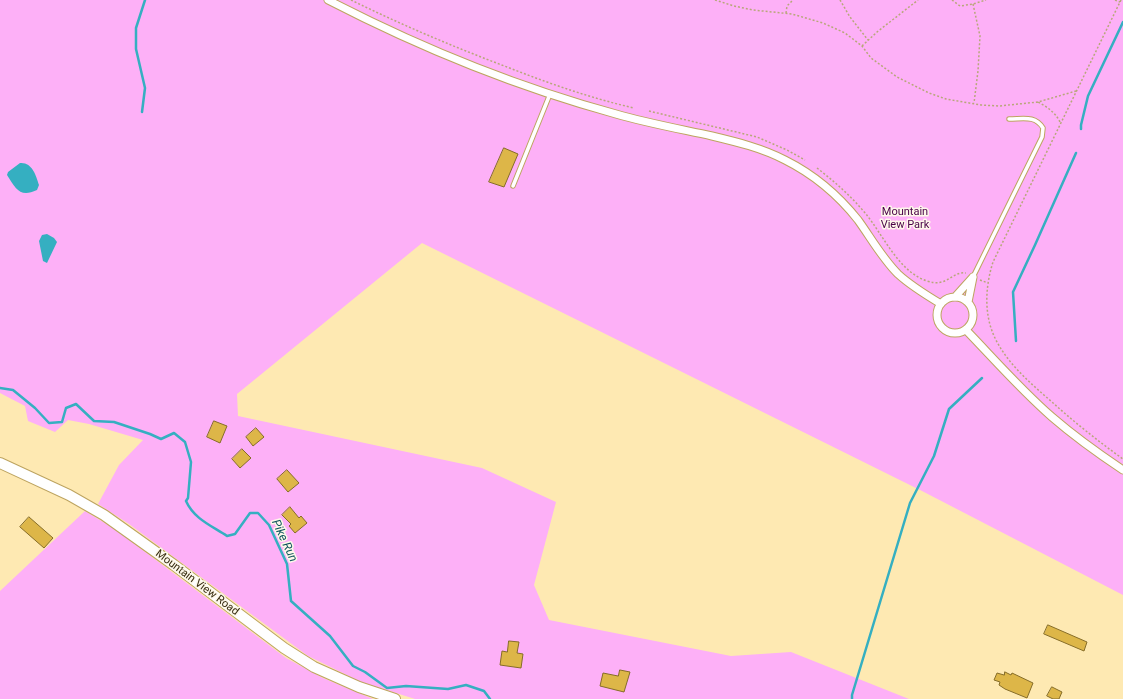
<!DOCTYPE html>
<html>
<head>
<meta charset="utf-8">
<style>
	body { margin:0 }
	canvas { display:block; background:#fee9b2 }
</style>
</head>
<body>
<canvas width="1123" height="699"></canvas>
<script>
const c = document.querySelector('canvas').getContext('2d');
c.lineJoin = 'round';
function paint(path, color) { c.fillStyle = color; c.fill(path, 'evenodd'); }
function strokePath(path, color, width, dash) { c.strokeStyle = color; c.lineWidth = width; c.lineCap = dash ? 'butt' : 'round'; c.setLineDash(dash || []); c.stroke(path); }
function drawText(font, color, halo, rows, align = 'center') {
  c.font = font + ' Roboto,sans-serif'; c.lineWidth = 3; c.setLineDash([]); c.textBaseline = 'middle'; c.strokeStyle = halo; c.fillStyle = color; for (const [text, x, y, turn = 0] of rows) {
    c.save(); c.translate(x, y); c.rotate((+turn || 0) * Math.PI / 180); c.textAlign = isNaN(turn) ? turn : align; if (halo) c.strokeText(text, 0, 0); c.fillText(text, 0, 0); c.restore();
  }
}
const green = new Path2D(`
	M0 0H1123V595L922 491 422 243 237 394 238 416 482 468 556 502 534 585 549 620 731 656 791 652 909 699H415L361 682 308 656 129 524 98 504 119 465 143 440 89 424 68 420 55 432 28 421 25 406 0 393Z
	M85 511 113 528 152 557 286 658 323 678 373 699H0V591Z`);
const water = new Path2D(`
	M20 163C32 162 36 175 39 185L37 190C20 198 16 189 7 175L8 172Z
	M47 234 54 238 57 242 47 263 43 261 39 241 42 235Z`);
const stream = new Path2D(`
	M142 112 145 88 136 49V28L145 0
	M1081 129V125L1088 96 1123 22
	M1016 341 1013 292 1035 245 1076 153
	M0 388 13 390 35 408 49 423 62 422 66 408 76 404 94 421 114 422 150 434 161 439 174 433 185 442 191 462 188 498 186 501C194 519 212 526 227 536L235 534 250 513H258L269 525 287 564 291 601 330 636 353 666 365 672 387 688 406 686 448 689 466 685 484 691 490 699
	M852 699V695L910 503 934 456 949 409 982 378`);
const building = new Path2D(`
	M504 148 518 154 504 187 489 182Z
	M214 421 227 426 220 443 207 437Z
	M256 428 264 437 253 446 246 437Z
	M242 449 251 458 240 468 232 459Z
	M287 470 299 483 288 492 277 479Z
	M290 507 299 518 301 516 307 523 295 533 289 526 291 524 282 515Z
	M29 517 53 538 44 548 20 527Z
	M1048 625 1087 642 1084 651 1044 634Z
	M509 641 519 642 517 653 523 654 521 668 500 665 502 651 507 652Z
	M620 670 630 672 624 692 600 686 603 673 618 676Z
	M1005 672 1011 675 1012 673 1033 683 1027 698 1005 689 999 685 1000 682 994 680 997 673 1004 675Z
	M1052 687 1062 692 1059 699H1053L1047 696Z`);
const path = new Path2D(`
	M351 0C402 25 454 47 507 67 548 83 590 98 634 108
	M715 0 734 6 753 10 792 14 823 23 845 33 862 46 871 58 897 77 929 93 946 99 981 105 999 106 1038 102
	M840 0 850 17 868 40
	M952 0 960 6 973 4 986 0
	M1115 0 1120 2
	M1121 0 993 262C986 284 984 309 992 331 1003 360 1029 382 1052 402 1074 422 1098 441 1123 459
	M973 4 980 36 978 71 974 103
	M786 13 787 6 793 0
	M862 46 877 32 918 0
	M649 111 757 137 787 150 805 160
	M1060 122C1055 112 1047 107 1038 102L1076 91
	M817 168C835 182 851 196 866 214 883 235 899 272 927 281 948 288 951 271 966 273
	M980 280 988 283`);
const lane = new Path2D(`
	M513 186 550 94
	M973 277 1042 137 1043 128C1035 115 1023 119 1009 119`);
const street = new Path2D(`
	M328 0C419 47 517 87 616 114 647 123 680 129 712 136 737 142 762 148 785 160 813 174 839 196 858 220 871 238 882 258 898 274 911 286 926 295 941 304
	M937 315a18 18 0 1 1 36 0a18 18 0 1 1-36 0Z
	M955 297 973 277
	M968 302 973 277
	M966 330C994 359 1021 390 1052 417 1074 436 1099 454 1123 470`);
const secondary = new Path2D(`
	M0 463 69 495 104 515 174 565 284 648 314 667 359 687 395 699`);
const parkNames = [
	["Mountain",905,212],
	["View Park",905,225]
];
const streetNames = [
	["Mountain View Road",197,583,37]
];
const waterNames = [
	["Pike Run",284,541,65]
];
paint(green, '#fdb0f7');
paint(water, '#35afc1');
strokePath(stream, '#35afc1', 2.5);
paint(building, '#ddb648');
strokePath(building, '#866d28', 1);
strokePath(lane, '#bda460', 5.5);
strokePath(street, '#bda460', 9);
strokePath(secondary, '#bda460', 12);
strokePath(path, '#b8a779', 1.5, [2, 2]);
strokePath(lane, '#fff', 3.5);
strokePath(street, '#fff', 7);
strokePath(secondary, '#fff', 10);
drawText('11px', '#490048', '#fdf8ea', parkNames);
drawText('11px', '#352a0e', '#fdf8ea', streetNames);
drawText('italic 12px', '#0d535c', '#fdf8ea', waterNames);
</script>
</body>
</html>
